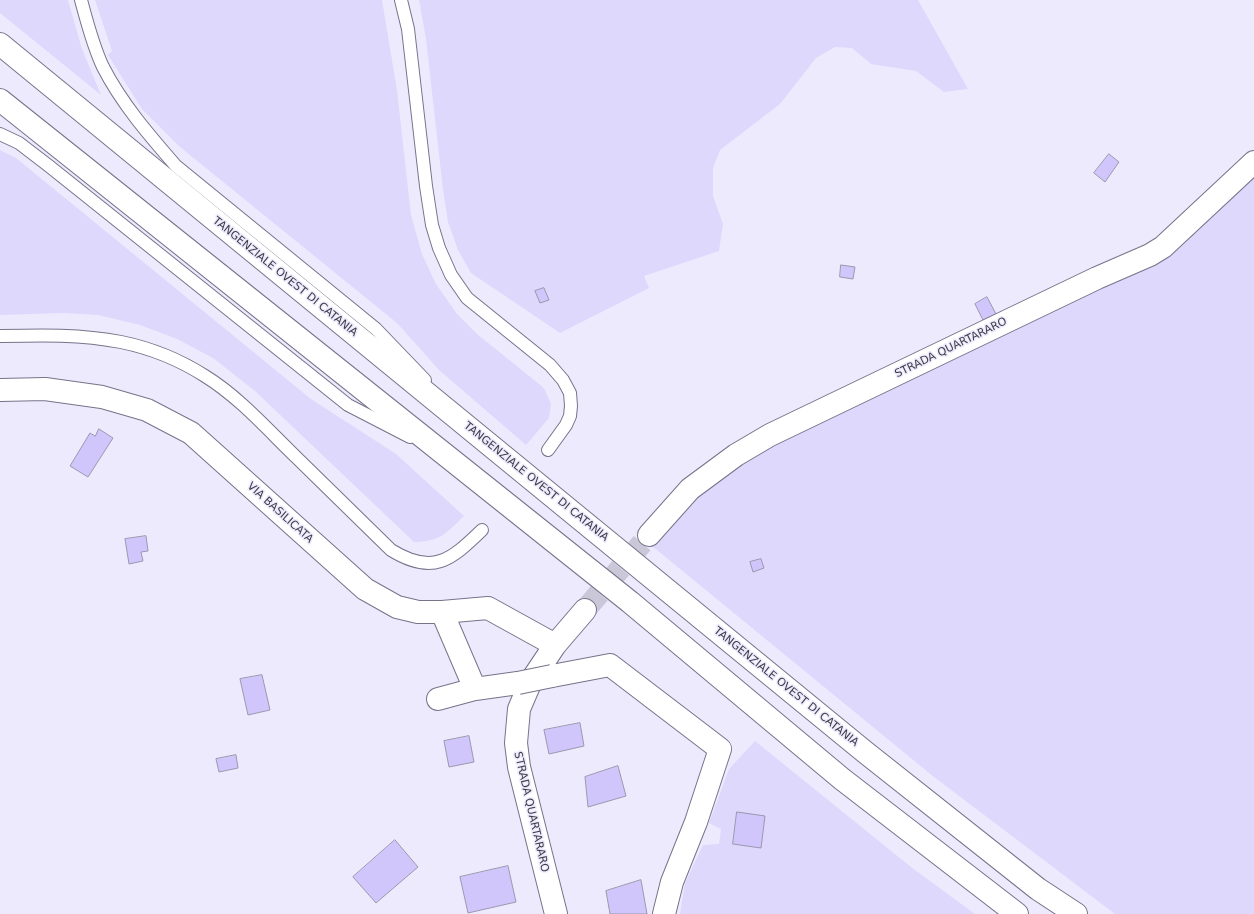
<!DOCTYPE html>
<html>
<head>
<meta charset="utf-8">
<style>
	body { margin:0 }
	canvas { display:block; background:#edeafe }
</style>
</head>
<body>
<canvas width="1254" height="914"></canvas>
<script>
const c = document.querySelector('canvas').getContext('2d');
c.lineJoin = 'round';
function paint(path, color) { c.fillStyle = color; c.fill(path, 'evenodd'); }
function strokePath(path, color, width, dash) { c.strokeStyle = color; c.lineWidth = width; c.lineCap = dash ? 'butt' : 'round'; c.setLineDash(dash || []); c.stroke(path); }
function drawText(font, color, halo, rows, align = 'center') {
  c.font = font + ' "DejaVu Sans",sans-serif'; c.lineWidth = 3; c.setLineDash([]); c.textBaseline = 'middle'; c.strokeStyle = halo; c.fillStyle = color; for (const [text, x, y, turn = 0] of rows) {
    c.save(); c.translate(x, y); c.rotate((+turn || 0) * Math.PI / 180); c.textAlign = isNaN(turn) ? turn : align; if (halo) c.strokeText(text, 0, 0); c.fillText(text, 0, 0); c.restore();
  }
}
const green = new Path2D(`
	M0 0H68L82 49 101 95 0 13Z
	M95 0H382L397 90 411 215 422 254 436 284 457 314 477 334 544 388 551 404 549 418 526 445 439 370 397 323 180 147 142 109 108 55 112 51Z
	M419 0H918L968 89 944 92 916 71 871 64 852 48 835 47 816 58 780 104 720 150 713 168V196L723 224 719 251 644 276 649 288 560 333 471 273 458 250 448 222 443 190 426 39Z
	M0 150 16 158 311 399 396 454 464 516C447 533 439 542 414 542L255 391 213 358 177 339 140 325 98 315 63 313 0 315Z
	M1254 170V914H1115L934 777 652 546 719 475 772 444 1099 286Z
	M755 741 911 867 975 914H680L685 883 703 845 719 844 721 829 709 823 729 769Z`);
const building = new Path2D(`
	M1109 154 1119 162 1105 182 1094 173Z
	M841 265 855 267 853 279 840 277Z
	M544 288 549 300 540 303 535 291Z
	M987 297 996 314 983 320 975 304Z
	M99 429 113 438 88 477 70 466 90 433 95 436Z
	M146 536 148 551 141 552 143 561 129 564 125 539Z
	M761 559 764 568 753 572 750 562Z
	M262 675 270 710 248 715 240 679Z
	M580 723 584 746 549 754 544 730Z
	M469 736 474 762 449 767 444 741Z
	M236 755 238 768 219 772 216 759Z
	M618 766 626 796 588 807 585 777Z
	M737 812 765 816 761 848 733 844Z
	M395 840 418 867 376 903 353 877Z
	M508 866 516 902 468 913 460 877Z
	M641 880 647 914H610L606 891Z`);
const streetTunnel = new Path2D(`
	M585 610 649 535`);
const lane = new Path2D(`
	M81 0C87 22 93 46 103 67 122 104 149 135 176 166L376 329 425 380
	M401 0 408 29 426 186 432 225 439 248 451 275 467 298 550 365 563 380 570 393 571 406 570 416 566 425 548 450
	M0 134 19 143 49 166 348 405 410 437
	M0 336C41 335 81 334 121 342 150 348 180 360 205 376 239 397 267 429 296 457 328 488 359 519 391 550 433 576 451 560 482 530`);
const street = new Path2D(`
	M0 390 45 389 102 397 147 410 191 433 365 589 397 607 418 612H442L488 608 555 645
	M649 535 690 489 736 455 770 435 1097 278 1150 255 1163 247 1254 162
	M442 612 475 689 518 683
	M552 676 610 665 720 749 696 822 672 882 664 914
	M438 699 475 689
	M556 914 519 767 516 743 519 709 531 681 555 645 585 610`);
const highway = new Path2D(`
	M0 44 865 752 1038 889 1076 914
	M0 100 630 602 842 779 1017 914`);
const streetBridge = new Path2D(`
	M518 683 552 676`);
const streetNames = [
	["TANGENZIALE OVEST DI CATANIA",285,277,39],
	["STRADA QUARTARARO",951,348,-26],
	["TANGENZIALE OVEST DI CATANIA",536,482,39],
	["VIA BASILICATA",280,513,42],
	["TANGENZIALE OVEST DI CATANIA",786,687,39],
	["STRADA QUARTARARO",531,812,77]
];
paint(green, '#ded8fc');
paint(building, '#d0c6fb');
strokePath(building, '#9b98ae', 1);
strokePath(streetTunnel, '#cac7d9', 22, [22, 11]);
strokePath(lane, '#777389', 14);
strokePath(street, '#777389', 24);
strokePath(highway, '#777389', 24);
strokePath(lane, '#fff', 12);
strokePath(street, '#fff', 22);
strokePath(highway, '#fff', 22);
strokePath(streetBridge, '#777389', 24, []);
strokePath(streetBridge, '#fff', 22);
drawText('11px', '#3d3b45', '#edeafe', streetNames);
</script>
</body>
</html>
